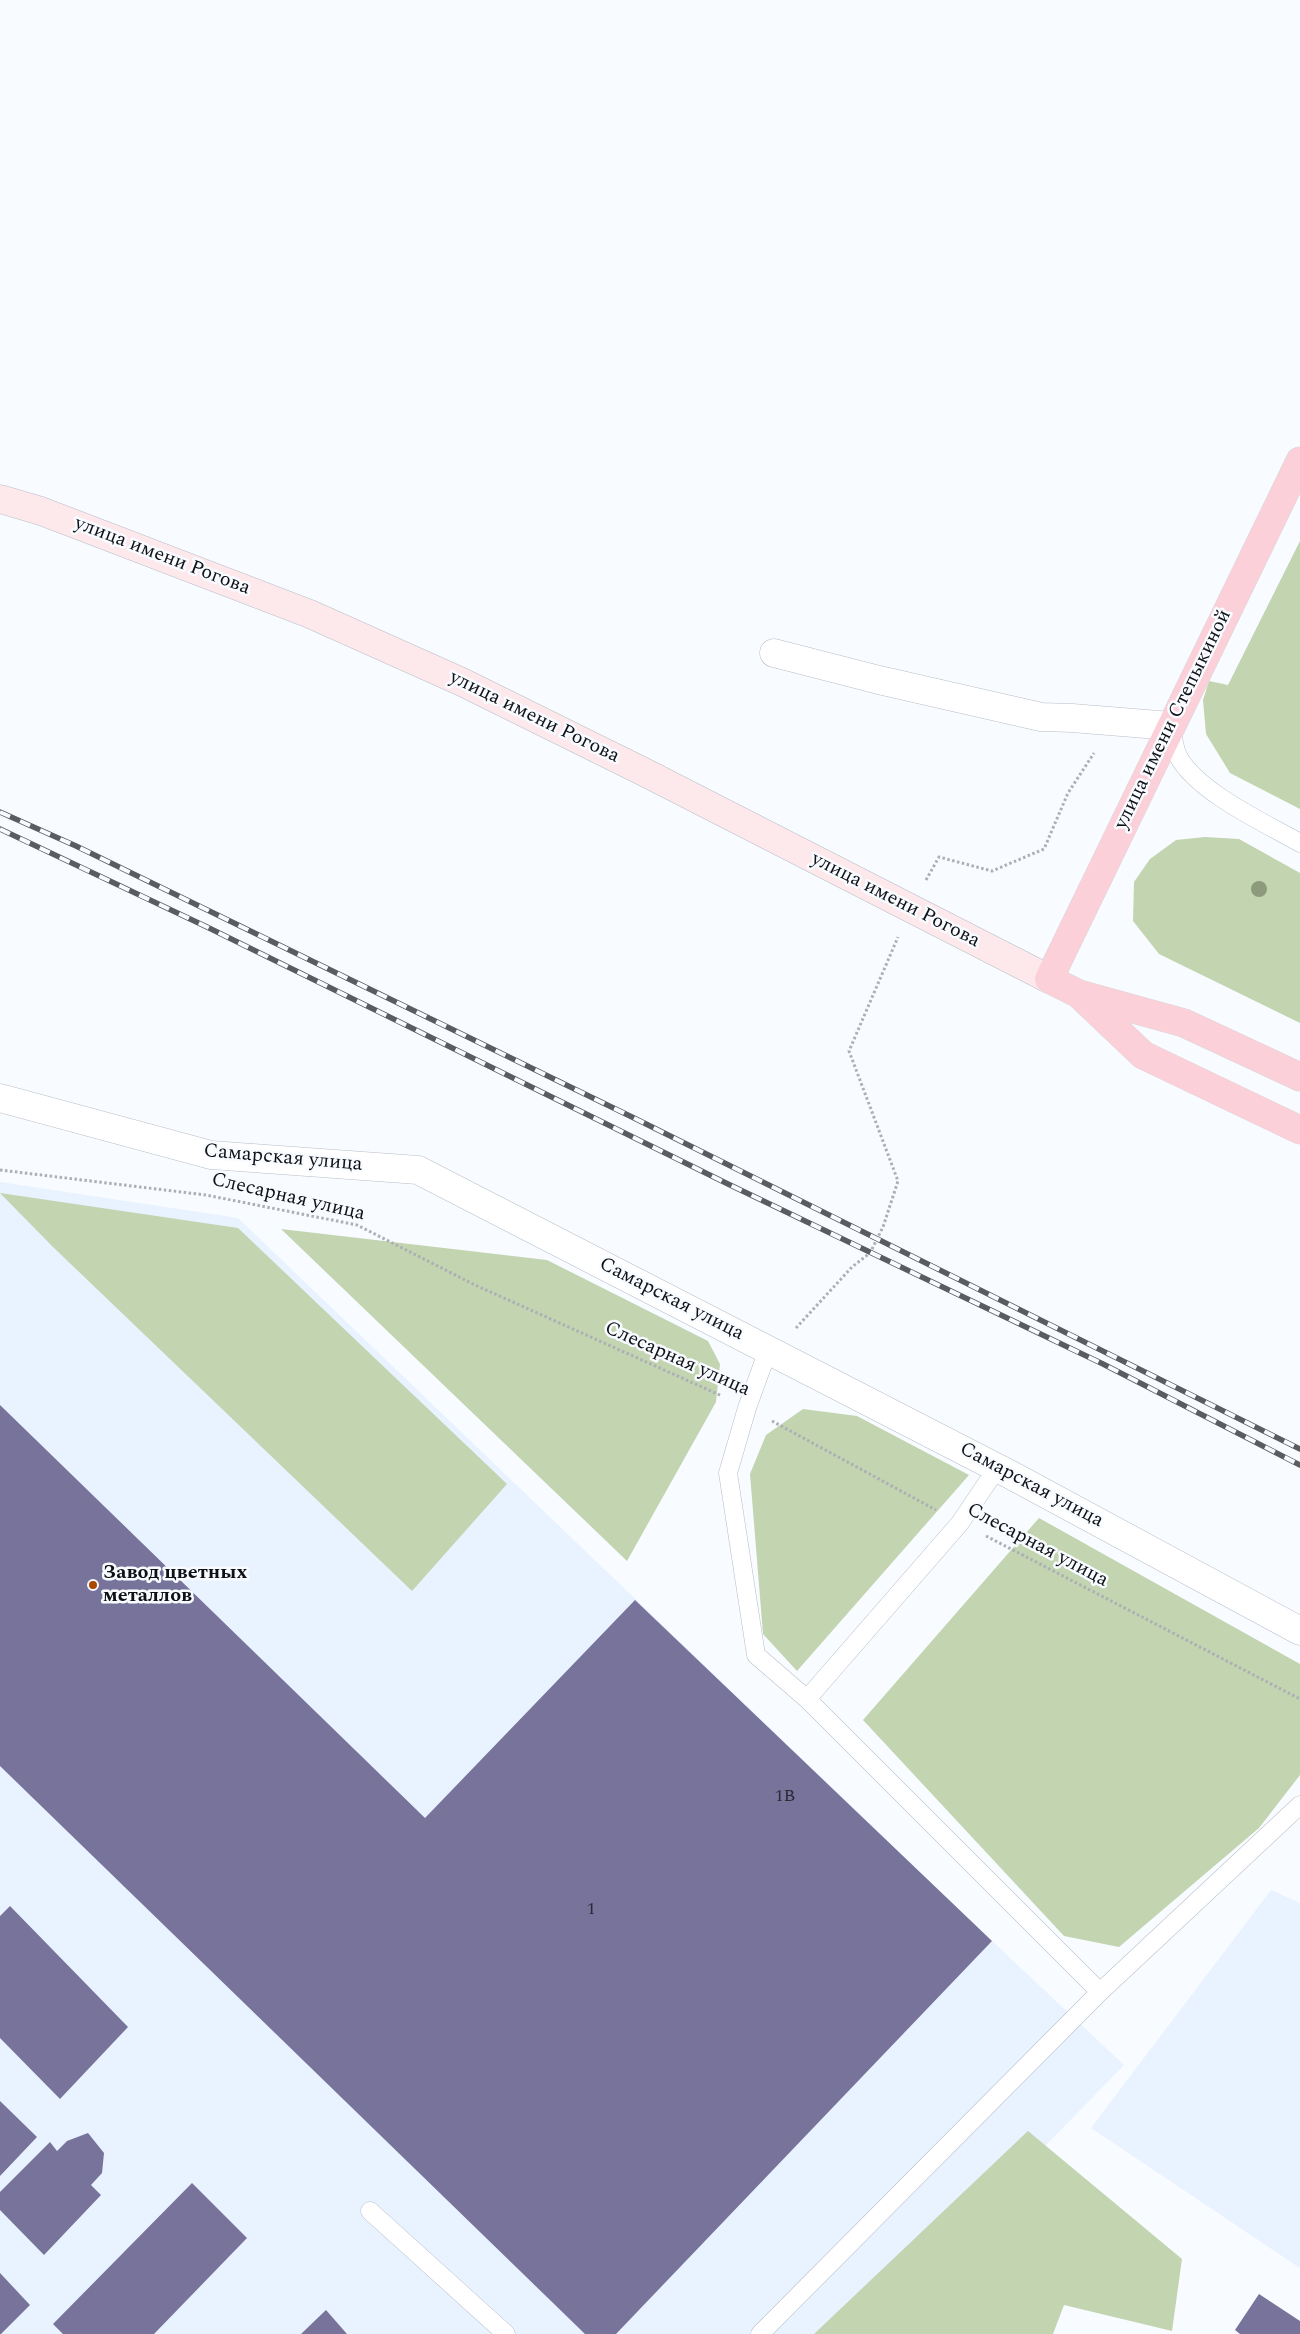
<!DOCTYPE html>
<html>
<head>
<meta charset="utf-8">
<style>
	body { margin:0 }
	canvas { display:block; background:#f8fbff }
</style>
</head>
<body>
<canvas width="1300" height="2334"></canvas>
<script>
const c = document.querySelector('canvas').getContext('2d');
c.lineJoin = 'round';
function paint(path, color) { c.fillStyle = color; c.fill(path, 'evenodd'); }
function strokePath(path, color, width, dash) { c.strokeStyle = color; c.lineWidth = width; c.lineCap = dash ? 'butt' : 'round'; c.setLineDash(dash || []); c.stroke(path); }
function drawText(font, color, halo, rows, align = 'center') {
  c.font = font + ' Spectral,serif'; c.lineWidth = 5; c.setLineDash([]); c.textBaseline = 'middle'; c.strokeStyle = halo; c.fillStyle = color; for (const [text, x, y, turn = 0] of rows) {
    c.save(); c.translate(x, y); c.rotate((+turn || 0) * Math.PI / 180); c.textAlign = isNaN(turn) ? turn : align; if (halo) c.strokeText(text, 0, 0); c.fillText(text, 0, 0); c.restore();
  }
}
const built = new Path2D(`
	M0 1182 238 1218 992 1941 1124 2065 862 2334H0Z
	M1271 1890 1300 1903V2268L1091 2128Z`);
const green = new Path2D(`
	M1300 541V809L1230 773 1206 734 1203 700 1209 681 1228 685Z
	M1205 837 1239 839 1300 873V1023L1159 954 1133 921 1134 882 1150 859 1176 840Z
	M0 1193 238 1228 507 1484 412 1591 52 1246Z
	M281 1229 547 1260 708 1341 720 1364 716 1402 627 1561Z
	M803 1409 857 1416 969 1475 797 1671 763 1634 750 1474 766 1435Z
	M1039 1518 1300 1664V1775L1259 1828 1119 1947 1064 1936 863 1720Z
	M1028 2131 1182 2259 1172 2331 1064 2305 1053 2334H814Z`);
const building = new Path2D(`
	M0 1405 425 1818 635 1600 992 1941 616 2334H585L0 1766Z
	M10 1906 128 2027 60 2099 0 2038V1916Z
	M0 2101 37 2137 0 2176Z
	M88 2133 104 2153 102 2173 91 2185 101 2195 44 2255 0 2210V2192L50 2142 57 2151 67 2141Z
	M192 2183 247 2238 154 2334H63L53 2324Z
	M0 2273 30 2305 1 2334H0Z
	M1259 2294 1300 2321V2334H1240L1235 2330Z
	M326 2310 347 2334H301Z`);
const path = new Path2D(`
	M926 880 939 857 992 871 1044 849 1068 793 1094 753
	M0 1170 206 1195 357 1225 475 1285 722 1396
	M796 1328 852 1267 870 1253 883 1227 898 1181 849 1051 898 937
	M772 1421 936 1510
	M986 1536 1300 1699`);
const lane = new Path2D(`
	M1171 726C1173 736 1174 748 1178 756 1197 792 1265 823 1300 843
	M768 1350 747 1408 728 1473 756 1655 807 1699 1100 1992
	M807 1699 960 1523 997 1468
	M370 2211 506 2334
	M760 2334 1100 1992 1300 1805`);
const street = new Path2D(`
	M774 653 879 680 1041 717 1072 718 1171 726
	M0 1098 211 1155 418 1170 1011 1475 1300 1631`);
const secondary = new Path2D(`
	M0 499 41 511 310 614 462 682 646 773 1049 979`);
const primary = new Path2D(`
	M1300 461 1049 979 1079 994 1184 1023 1300 1077
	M1082 997 1143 1055 1300 1130`);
const rail = new Path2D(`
	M0 812 76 846 634 1118 1300 1449
	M0 829 207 927 728 1184 1103 1364 1300 1465`);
const trees = [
	[1259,889]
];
const markers = [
	[93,1585,5,"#a94900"]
];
const numberNames = [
	["1В",785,1797],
	["1",591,1910]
];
const streetNames = [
	["улица имени Рогова",162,557,21],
	["улица имени Рогова",534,718,26],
	["улица имени Степыкиной",1174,720,-64],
	["улица имени Рогова",895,901,27],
	["Самарская улица",283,1159,5],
	["Слесарная улица",288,1198,13],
	["Самарская улица",671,1300,27],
	["Слесарная улица",677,1360,24],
	["Самарская улица",1031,1486,28],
	["Слесарная улица",1037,1546,28]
];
const poiNames = [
	["Завод цветных",103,1574],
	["металлов",103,1597]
];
paint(built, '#e9f2ff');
paint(green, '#c3d4b1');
paint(building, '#77739a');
strokePath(lane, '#b8bfc8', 19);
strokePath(street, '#b8bfc8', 29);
strokePath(secondary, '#b8bfc8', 29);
strokePath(primary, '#d9d9d9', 29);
strokePath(path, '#acafb3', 3, [2.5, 2.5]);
strokePath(lane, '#fff', 18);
strokePath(street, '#fff', 28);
strokePath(secondary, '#fde8ec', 28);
strokePath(primary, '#fbd0d9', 28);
strokePath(rail, '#5a5c5f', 5.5);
strokePath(rail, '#f8fbff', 4, [11]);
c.fillStyle = '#8d9b7c';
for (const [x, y] of trees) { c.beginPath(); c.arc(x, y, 8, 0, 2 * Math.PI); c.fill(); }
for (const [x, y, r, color] of markers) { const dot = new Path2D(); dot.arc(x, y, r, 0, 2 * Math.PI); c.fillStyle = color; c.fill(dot); strokePath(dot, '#f8fbff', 2); }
drawText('18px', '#292a36', null, numberNames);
drawText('20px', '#0f1114', '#f8fbff', streetNames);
drawText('bold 20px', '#0f1114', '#f8fbff', poiNames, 'left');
</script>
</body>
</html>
